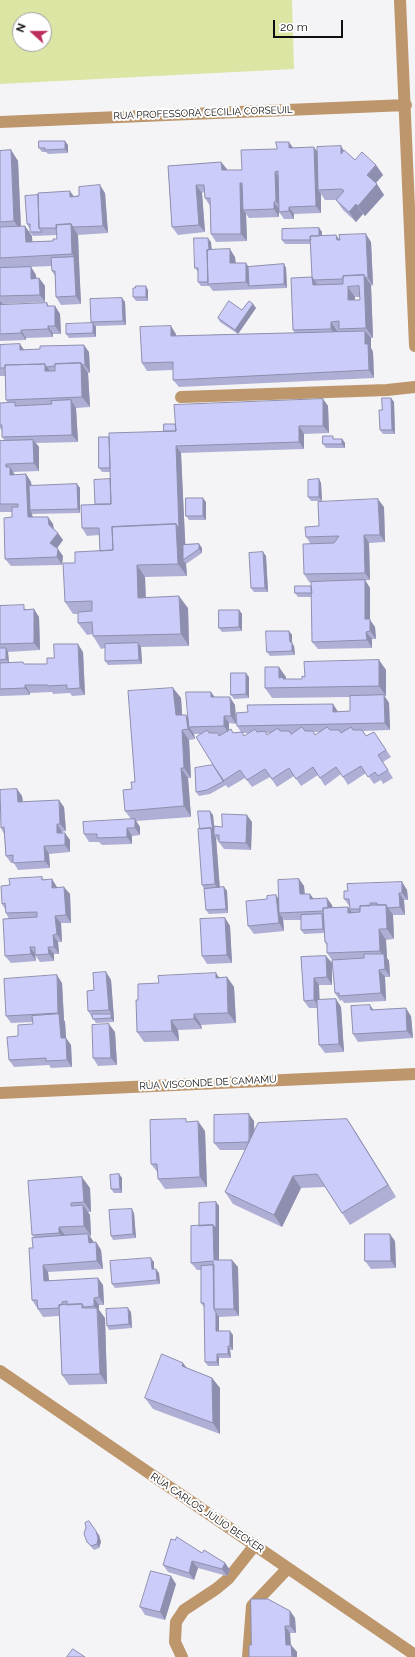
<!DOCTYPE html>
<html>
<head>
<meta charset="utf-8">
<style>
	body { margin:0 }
	#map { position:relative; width:415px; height:1657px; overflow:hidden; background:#f4f4f7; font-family:Raleway,sans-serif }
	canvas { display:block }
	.north { position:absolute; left:12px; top:12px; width:40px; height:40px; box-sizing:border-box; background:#fff; border:1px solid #9f9f9f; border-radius:50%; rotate:291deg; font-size:11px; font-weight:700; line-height:16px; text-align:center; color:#0f0f0f }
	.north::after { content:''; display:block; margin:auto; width:14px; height:18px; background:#bb2d5a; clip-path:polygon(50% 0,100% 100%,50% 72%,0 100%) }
	.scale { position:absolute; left:273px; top:20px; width:70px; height:18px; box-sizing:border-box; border:2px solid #0f0f0f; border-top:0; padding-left:5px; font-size:12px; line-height:14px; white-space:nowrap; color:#0f0f0f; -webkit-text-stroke:3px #fff; paint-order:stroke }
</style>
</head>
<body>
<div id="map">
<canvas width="415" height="1657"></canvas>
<div class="north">N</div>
<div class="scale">20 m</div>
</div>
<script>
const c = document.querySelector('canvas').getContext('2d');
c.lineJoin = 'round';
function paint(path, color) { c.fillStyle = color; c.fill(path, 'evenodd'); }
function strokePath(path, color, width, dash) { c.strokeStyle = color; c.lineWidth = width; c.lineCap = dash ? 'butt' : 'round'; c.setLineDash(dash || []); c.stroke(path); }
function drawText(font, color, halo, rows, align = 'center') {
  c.font = font + ' Raleway,sans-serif'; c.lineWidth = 4; c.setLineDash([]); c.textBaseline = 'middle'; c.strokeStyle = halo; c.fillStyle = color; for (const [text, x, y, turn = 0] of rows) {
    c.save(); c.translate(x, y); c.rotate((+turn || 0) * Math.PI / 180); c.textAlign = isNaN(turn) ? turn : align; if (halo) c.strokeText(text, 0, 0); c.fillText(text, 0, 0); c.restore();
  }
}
const green = new Path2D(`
	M0 0H292L294 69 0 84ZM20 20H44V44H20Z`);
const minor = new Path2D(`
	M400 0 415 346
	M0 122 406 105
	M181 397 387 390 415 387
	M0 1093 415 1074
	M0 1371 415 1655
	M182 1657 175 1642 176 1622 184 1610 216 1589 228 1579 255 1545
	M248 1657 252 1606 288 1568`);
const wall = new Path2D(`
	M68 145V153L48 154 46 152H42L39 148Z
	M293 148 317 151 344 150 355 160 376 165 383 175 376 183 384 195 365 216 363 214 356 222 343 210 336 200H325L321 194V213L294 214V219H284L279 212V217L249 218 246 214 247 241 216 242 211 234 210 206 205 198 204 192 202 193 205 232 178 235 172 227 168 166 221 162 227 170H242Z
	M11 150 18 161 21 226H25L32 236V242L53 241 57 239V235L33 236 30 232V228H29L27 224 74 196 105 193 108 233 78 235 81 304 61 305 56 297 55 276 52 271V266L0 268V151Z
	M319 228 322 232V236L336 235 340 240 371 242 373 285 371 286 373 338H370L371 348 373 352 374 378 179 387 173 380V370L147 371 142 363 176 334V336L238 334 220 322 218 318 242 310 253 304 256 308 238 334 295 333 293 330 312 277 311 244H285L282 240ZM355 297H360V300H355Z
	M211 242 212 250 235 257 236 263H246L248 267 284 264 286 268 287 288 213 291 209 286H201L198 282V272L195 268Z
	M31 267 36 275V278H39L45 286V302L2 304 3 305 47 303 49 306H55L60 314 61 334H53V337L26 338V340L0 341V268Z
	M135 288 148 290V301H136L133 297Z
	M122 298 125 302 126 325 95 326 96 327V337L69 338 66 334 92 323 91 322Z
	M0 345 24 350 89 352 90 373H88L90 407 76 408 78 442 36 443 39 447V471L13 472 15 475 26 474 31 482 32 486 77 484 80 488V513L32 514 33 517H48L53 524 54 529 63 540 57 548 63 556 62 565 11 566 5 559 12 517V512H0V441H5L2 437V431L0 428V403H8L6 400 5 376H0Z
	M391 398 394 402 395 434H383L380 430 382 410Z
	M323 399 328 406 329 433 304 434V449L181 453 185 544H199L202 548V553L186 564 187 576 145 577 146 598 188 608 189 646 141 647 142 664 108 665 105 661V648L101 649 93 636V634L87 635 78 623V614H73L65 602 75 563 100 551 99 535 87 536 82 528 95 504 110 479V472H102L99 468 109 437 164 431 175 424Z
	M335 439H342L345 443V448H326L323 444Z
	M319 479 321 483 322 501H311L308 497Z
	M206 502V520H189L186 516Z
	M384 507 385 542 369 543 370 580 309 582 304 574 310 543 306 537 319 526Z
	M263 552 266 556 268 592H254L251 588Z
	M365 580 370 588V620L375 627 376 639H372V648L318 649 312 642V597H298L295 593 311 586Z
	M0 606 27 609 39 617 40 650 8 652 9 663 25 664H47L54 658 83 652 85 695 72 696 70 693 53 694 52 692 30 693V695L0 696Z
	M239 610 242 614V631L222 632 219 628Z
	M289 631 292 635V643L294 646 295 655 270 656 267 652Z
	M379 660 386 670V696H384L389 703 390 730 363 731 366 736 374 732 391 757 383 762 393 778 383 784 381 780 374 784 366 773 348 785 341 774 325 786 318 775 301 786 294 776 277 787 270 777 252 787 245 778 228 788 226 785 210 794 199 796 196 792 213 765 200 734H194L195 739 189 740 191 778H188L191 817 136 821 140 827V835L132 836V844L102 845 99 842H89L84 834 131 819 125 811 132 789 173 688 181 698 182 715 188 717 215 697 235 705 236 724 229 723V730L233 733 241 732 237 726 248 712 333 704 338 712 350 711V697L272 698 265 688 286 677V679H302L305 677ZM313 732H320L315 735ZM242 733H248L244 736ZM266 733H272L267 735Z
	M249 677V698L234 699 231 695Z
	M17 789 22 796 23 802 64 807 66 831 62 832V833L70 840V852L49 854 50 868 18 870 14 863H11L6 856 4 834 1 828Z
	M213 815 214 826 222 827 252 822 251 850 224 849 216 838 220 888 224 887 227 891 228 913 209 914 206 910 204 889 202 885 200 829Z
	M42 877 44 880 70 894 71 923H61L62 942H58L59 954H54V961L40 962 35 955 36 961 11 963 5 956 9 919 6 913 5 909 2 904 10 885Z
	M299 879 304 886 305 894H310L313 898 332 905 333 908 348 907 350 909V907L344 899 348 891 402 882 407 890 408 900H404L405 915H393L394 939 386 940 387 958 389 961 390 977H385L386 1001 344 1003 342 1000 340 1001 335 993 332 960 327 953V946L325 942 324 933 304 934 301 930V920H284L283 918 284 931 254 934 248 926Z
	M225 918 230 926 232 963 207 964 202 956Z
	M326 956 332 963V985H319V1000L336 999 341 1007 344 1052 325 1053 319 1045 317 1008H309L304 1001 301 957Z
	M106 972 111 980 114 1022 96 1023 88 1011 94 990Z
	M227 977 234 987 236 1023 201 1025 202 1029 178 1030 179 1041 144 1042 137 1032 138 1000 159 983Z
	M62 983 64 1020 65 1022 66 1038 71 1045 72 1067 51 1068 49 1065 14 1067 9 1060 18 1036 33 1024V1022L11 1023 6 1016Z
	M374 1010 411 1016 413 1038 358 1042 353 1034Z
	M115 1032 117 1065 98 1066 93 1058Z
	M254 1121V1130L355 1131 396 1197 350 1225 342 1213 325 1187 301 1188 282 1227 233 1204 225 1192 245 1150H220L214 1143Z
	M205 1131 207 1187 165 1189 158 1179V1173L151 1164Z
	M119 1174 122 1178V1193H114L111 1189Z
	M90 1188 91 1212H88L90 1215 91 1236H90L93 1241 94 1242H96L101 1250 103 1269 48 1272 49 1281 98 1278 103 1285 104 1305H99V1310L105 1318 107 1384 69 1385 62 1375 59 1316 43 1317 32 1300 34 1237 32 1235Z
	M216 1202 219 1206V1260L238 1267 239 1316 219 1317V1331L233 1335V1350H230L231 1358H219V1366H208L205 1362 204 1307 201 1303V1270H197L191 1263 199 1226Z
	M134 1213 136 1238 113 1240 111 1236Z
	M395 1241 396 1268 371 1269 365 1261Z
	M154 1262V1269L159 1273 160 1284 115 1288 112 1284Z
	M131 1312 132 1328 109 1330 107 1326Z
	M187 1368 212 1378 220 1388V1434L153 1409 145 1398Z
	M99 1535 101 1542 99 1548 94 1550 87 1542Z
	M202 1553 225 1563 230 1570 227 1576 198 1568 194 1580 168 1572 163 1565Z
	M176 1584 165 1620 145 1615 140 1607Z
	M290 1611 295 1618 296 1633H290L291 1645 297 1652V1657H249L251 1645Z`);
const shadedWall = new Path2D(`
	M65 141 68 145V153L65 149Z
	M289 142 294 149 289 148Z
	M341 146 348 157 341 154Z
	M314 147 319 154 318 190 321 194V213L316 206Z
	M11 150 18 161 21 231 14 221Z
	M221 162 227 169V178L222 170Z
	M376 165 383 175 374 185 367 175Z
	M275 172 280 179 281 209 276 201Z
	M240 183 245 190 243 210 246 214 247 241 241 234Z
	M377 184 384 195 365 216 358 206Z
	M100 185 105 193 108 233 103 226Z
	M196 185 202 193 205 232 199 225Z
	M70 191 75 198 70 197Z
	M274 202 279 209V217L274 209Z
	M356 204 363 214 356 222 349 212Z
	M289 207 294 214V219L289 211Z
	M71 224 78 235 79 264 72 254Z
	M25 226 32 236 33 252 26 242Z
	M319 228 322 232V244L319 240Z
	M366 234 371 242 373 285 368 278Z
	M336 235 341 243 337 240Z
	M208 238 211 242 213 283H212Z
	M230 249 235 257 236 271 230 263Z
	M74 257 79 264 81 304 76 296Z
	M246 263 251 271 249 286 246 282Z
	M284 264 286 268 287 288 284 284Z
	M31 267 36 275 37 286 31 279Z
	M364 275 371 285 373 338 366 328Z
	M312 277 319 287 313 285Z
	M39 278 45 286V302L40 295Z
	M146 286 148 290V301L146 297Z
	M348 287 355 297V310L348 300Z
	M122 298 125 302 126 325 123 321Z
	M0 301 5 307 0 305Z
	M253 304 256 308 238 334 235 330Z
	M55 306 60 314 61 334 55 326Z
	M331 322 338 332V339L331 329Z
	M93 323 96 327V337L93 333Z
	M48 326 53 334V337L48 329Z
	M171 326 176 334 177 344 171 336Z
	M21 330 26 338V340L21 333Z
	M365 331 371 338V348L373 352 374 378 369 370 365 344Z
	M20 344 25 351 20 350Z
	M84 345 89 352 90 373 85 365Z
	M81 363 88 373 90 407 82 397Z
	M45 364 52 374 45 371Z
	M391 398 394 402 395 434 392 430Z
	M323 399 328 406 329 433 323 426Z
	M71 400 76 408 78 442 72 435Z
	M299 426 304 434V449L299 442Z
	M342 439 345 443V448L342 444Z
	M33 440 39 447V471L34 463Z
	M176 446 181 453 186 558 183 560 186 564 187 576 178 564 176 524Z
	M6 464 10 471V467L15 475H10L6 467Z
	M26 474 31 482 32 510H30L32 514 33 524 28 517Z
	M319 479 321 483 322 501 319 497Z
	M77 484 80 488V513L78 509Z
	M203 498 206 502V520L203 516Z
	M378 499 384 507 385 542 380 535Z
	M48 517 53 524 54 532 49 525Z
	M58 533 63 540 55 551 50 543Z
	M364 535 369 543 370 580 365 573Z
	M199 544 202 548V553L199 549Z
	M58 549 63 556 62 565 57 557Z
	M263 552 266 556 268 592 265 588Z
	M137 565 145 577 146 610 138 598Z
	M365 580 370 588V620L375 627 376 639 370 631 365 619Z
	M179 596 188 608 189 646 181 634Z
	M34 609 39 617 40 650 34 643Z
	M239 610 242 614V631L239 627Z
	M289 631 292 635V643L294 646 295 655 292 651 290 642Z
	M366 632 372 639V648L367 640Z
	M138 643 141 647 142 664 139 660Z
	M78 644 83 652 85 695 80 688Z
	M6 648 8 652 9 663 6 659Z
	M379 660 386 670V696L379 686Z
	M279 667 286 677V688L279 678Z
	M246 673 249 677V698L246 694Z
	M25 685 30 693V695L25 688Z
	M173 688 181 698 183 726 176 715Z
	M211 692 216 699 211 697Z
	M384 695 389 703 390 730 385 723Z
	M230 697 235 705 236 724 231 716Z
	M333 704 338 712H333Z
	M186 715 194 725 189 727 194 734 195 739 188 729Z
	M224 716 229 723V734L224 726Z
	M182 730 189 740 191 778 184 768Z
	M181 768 188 778 191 817 184 806Z
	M17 789 22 796 24 810 18 802Z
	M59 800 64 807 66 831 60 824Z
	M210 811 213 815 215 835H214L216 838 220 892 215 884 211 828Z
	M247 815 252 822 251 850 246 843Z
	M135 819 140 827V835L135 828Z
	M57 824 62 832 63 841 57 833Z
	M127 828 132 836V844L127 837Z
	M65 833 70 840V852L65 845Z
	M44 846 49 854 50 868 45 861Z
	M52 879 57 887 58 895 52 888Z
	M299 879 304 886 305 902 300 894Z
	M402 882 407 890 408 900 402 893Z
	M64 887 70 894 71 923 66 915Z
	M224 887 227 891 228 913 226 909Z
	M399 893 404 900 405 915 400 907Z
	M310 894 315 901 310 899Z
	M276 895 281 902 279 913 283 918 284 931 279 923Z
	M327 898 332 905 333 918 328 910Z
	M386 905 393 915 394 939 387 929Z
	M348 907 355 917 348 913Z
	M322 914 325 918 326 933 323 929Z
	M55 916 61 923 62 942 57 934Z
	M225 918 230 926 232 963 227 955Z
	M379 929 386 940 387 958 389 961 390 977 385 969 384 957 380 951Z
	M53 935 58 942 59 954 54 947Z
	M30 947 35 954 36 961 31 954Z
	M48 947 54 954V961L49 954Z
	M326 956 332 963V985L327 977Z
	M379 970 385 977 386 1001 381 993Z
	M106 972 111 980 114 1018 109 1010Z
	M216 973 223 983 216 978Z
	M57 975 62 983 64 1020 65 1022 66 1038 71 1045 72 1067 67 1060 61 1038 59 1014 58 1013Z
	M227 977 234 987 236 1023 228 1013Z
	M314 978 319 985 320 1008 314 1000Z
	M336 999 341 1007 344 1052 339 1044Z
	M370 1005 375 1012 371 1010Z
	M406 1008 411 1016 413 1038 407 1031Z
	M111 1014 114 1018V1022L111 1018Z
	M194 1014 201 1025 202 1029 194 1019Z
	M171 1020 178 1030 179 1041 172 1031Z
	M109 1024 115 1032 117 1065 111 1058Z
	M249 1114 254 1121 255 1150 250 1142Z
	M347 1119 355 1131 396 1197 388 1185Z
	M198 1121 205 1131 207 1187 200 1177Z
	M119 1174 122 1178V1193L120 1189Z
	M293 1176 301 1188 282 1227 274 1215Z
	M82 1177 90 1188 91 1212 84 1202Z
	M216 1202 219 1206V1268L214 1260 213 1225Z
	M83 1205 90 1215 91 1236 84 1226Z
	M132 1209 134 1213 136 1238 133 1234Z
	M59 1227 66 1237 67 1243 59 1233Z
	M88 1234 93 1241 94 1250 89 1243Z
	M390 1234 395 1241 396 1268 391 1261Z
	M96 1242 101 1250 103 1269 97 1261Z
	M151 1258 154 1262V1273L152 1269Z
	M232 1260 238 1267 239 1316 234 1309Z
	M43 1265 48 1272 50 1289 44 1281Z
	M156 1269 159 1273 160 1284 157 1280Z
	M98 1278 103 1285 104 1305 99 1297Z
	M94 1298 99 1305V1310L105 1318 107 1384 100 1374 98 1311 94 1306Z
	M128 1308 131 1312 132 1328 129 1324Z
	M216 1313 219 1317V1335L216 1331Z
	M230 1331 233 1335V1350L230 1346Z
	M228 1346 230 1350 231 1358 228 1354Z
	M217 1354 219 1358V1366L217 1362Z
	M183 1363 191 1373 182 1366Z
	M212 1378 220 1388V1434L213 1423Z
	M96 1531 99 1535 101 1542 99 1548 97 1544Z
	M192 1561 198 1568 194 1580 189 1573Z
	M225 1563 230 1570 227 1576 222 1569Z
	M171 1576 176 1584 165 1620 160 1612Z
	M290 1611 295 1618 296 1633 290 1626Z
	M285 1626 290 1633 291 1652 286 1645Z
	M291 1645 297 1652V1657H292Z`);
const building = new Path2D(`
	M39 141H65V149L45 150V148H39Z
	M276 142H289V148L314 147 316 206 289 207V211L279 212 278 171 275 172 276 201 274 202V209L243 210 242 183H240L241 234H211L210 198H205L204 185H196L199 225 172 227 168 166 221 162 222 170H242L241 150 277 149Z
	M341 146V154L344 150 355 160 362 152 376 165 367 175 377 184 358 206 356 204 349 212 336 200 344 191 342 189 318 190 317 147Z
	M11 150 14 221 0 222V151Z
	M100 185 103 226 73 227 71 224 56 225 57 228H39L38 193 70 191V197L79 196V187Z
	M38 195 39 228 42 232H30V224H27L25 196Z
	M71 224 72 254 0 258V227L25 226 26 242 53 241V239H57L56 225Z
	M319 228V236H310L311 240H282V229Z
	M366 234 368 278H366L364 275 343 276V279L314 280 312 277 310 236 336 235 337 240H340L339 235Z
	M194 238H208L209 250H207L208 282H198V268H195Z
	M230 249V263H246V282L208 284 207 250Z
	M74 257 76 296 56 297 55 271H52L51 258Z
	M284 264V284L249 286 248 267Z
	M31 267V279L39 278 40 295 0 296V268Z
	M364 275 366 328 339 329V321L331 322V329L293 330 291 278 312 277 313 285 343 284V276ZM359 286 360 300H348V287Z
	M136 286H146V297H133V288H135Z
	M122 298 123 321 91 322 90 299Z
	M229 301 242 310 249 301 253 304 235 330 218 318Z
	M47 303V306H55V326H48V329L21 330V333L0 334V305Z
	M93 323V333L66 334V324Z
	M171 326V336L365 331V344H368L369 370 173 380V362L142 363 140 327Z
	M20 344V350L40 349V346L84 345 85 365H83L81 363 55 364V366L46 367 45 364 5 365V368H0V345Z
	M81 363 82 397 6 400 5 365 45 364V371H55V364Z
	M382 398H391L392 430H380L379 410H382Z
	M323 399V426H299V442L176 446 179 529 176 524 112 527 113 550 100 551 99 528H82L81 505 111 504 109 433 176 431 174 405Z
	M71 400 72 435 2 437V425H0V403L15 402V406L52 404 51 401Z
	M164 424H175L176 431H164Z
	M323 436H333V439H342V444H323Z
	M99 437H109L110 468H99Z
	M33 440 34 463 6 464V467H10V475L26 474 28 517H48L49 525 58 533 50 543 58 549 57 557 5 559 4 518 12 517V507H18V504H0V441Z
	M110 479 111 504H95L94 480Z
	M319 479V497H308V480Z
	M77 484 78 509 30 510 29 486Z
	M186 498H203V516H186Z
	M378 499 380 535H364L365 573 304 574 303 544 334 543 339 536 306 537 305 527 319 526 318 502Z
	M176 524 178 564 137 565 138 598 179 596 181 634 93 636 92 622 78 623V612L92 611V601L65 602 63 563H75V552L113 550 112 527Z
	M199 544V549L183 560V545Z
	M263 552 265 588H251L249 553Z
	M365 580V619H370V631L366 632 367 640 312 642 311 582Z
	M295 586H311L312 593H295Z
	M24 605V610L34 609V643L0 644V606Z
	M219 610H239V627L219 628Z
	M266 631H289L290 642H292V651L267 652Z
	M138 643 139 660 105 661V644Z
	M54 644H78L80 688 67 689V685L48 686V685H25V688L0 689V663L23 662 24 664H47V658H54Z
	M0 648H6V659L0 660Z
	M379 660V686L265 688V667H279V678L283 677V679H302V676L305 677 304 662Z
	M231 673H246V694L231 695Z
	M173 688 176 715H186L188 729 182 730 184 768H181L184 806 125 811 123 790 132 789 131 782H135L128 691Z
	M186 692H211V697H230L231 716H224V726L189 727Z
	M384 695 385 723 237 726 236 713 248 712 247 705 333 704V712L350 711V696Z
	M302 727 305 731H313L315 735 327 727 330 730H339L341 733 351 727 353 730H362L366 736 374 732 386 750 378 755 388 770 378 776 375 772 368 777 361 766 343 777 336 767 320 778 313 767 296 779 289 768 272 779 265 769 247 780 240 770 223 781 196 737 207 730 209 733H218L219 736 231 729 233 733 242 732 244 736 255 729 257 732 265 731 267 735 278 728 280 731H289L291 734Z
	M213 765 224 781 207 790 196 792 195 768Z
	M17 789 18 802 59 800 60 824H57V833H65V845L44 846 45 861 13 863V855L6 856 4 827 1 828 0 790Z
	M198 811H210L213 831 211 828 200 829Z
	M222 814 247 815 246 843 219 842V835H214V826L222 827Z
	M135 819V828H127V837L97 838V834H84L83 822Z
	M211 828 215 884 202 885 198 829Z
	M42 877V880L52 879V888L64 887 66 915 55 916 57 934 53 935 54 947H48L49 954 35 955V947H30L31 954 5 956 3 919 37 917V912L6 913 5 903 2 904 1 886 10 885 9 879Z
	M299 879 300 894H310V899L327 898 328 908H323V911L279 913 278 880Z
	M402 882V893H399L400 907 388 908 386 905H377V903H370V906H360V909H350L349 899H344V891H348L347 884Z
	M224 887 226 909 206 910 204 889Z
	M276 895 279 923 248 926 246 901 267 899V896Z
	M386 905 387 929H379L380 951 327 953V943L325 942 323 908 348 907V913L360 912V906Z
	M322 914 323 929 301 930V915Z
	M225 918 227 955 202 956 200 919Z
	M364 954H384L385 969 379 970 381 993 339 996V993H335L332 960 364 958Z
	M326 956 327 977 314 978V1000L304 1001 301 957Z
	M106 972 109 1010 88 1011 87 991 94 990 93 973Z
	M216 973V978L227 977 228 1013 194 1014V1019L171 1020 172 1031 137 1032 136 1000H138V984L159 983 158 976Z
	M57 975 58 1013 6 1016 4 979Z
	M336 999 339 1044 319 1045 317 1000Z
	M370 1005 371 1010 406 1008 407 1031 353 1034 351 1006Z
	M59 1014 61 1038H66L67 1060 46 1061V1058L9 1060 7 1037 18 1036V1025L33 1024 32 1016Z
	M92 1014H111V1018L93 1019Z
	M109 1024 111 1058H93L92 1025Z
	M249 1114V1140L248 1142 214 1143V1115Z
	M186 1119V1122L198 1121 200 1177 158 1179 157 1164H151L150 1120Z
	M347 1119 388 1185 342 1213 317 1174 293 1176 274 1215 225 1192 258 1123Z
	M119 1174 120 1189H111L110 1175Z
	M82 1177 84 1202 71 1203V1206L83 1205 84 1226 59 1227V1233L32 1235 28 1181Z
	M216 1202V1228L213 1225 199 1226V1203Z
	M132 1209 133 1234 111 1236 109 1210Z
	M213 1225 214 1260H232L234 1309H214L213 1261 191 1263V1226Z
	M88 1234 89 1243 96 1242 97 1261 43 1265 44 1281 98 1278 99 1297 94 1298V1306L84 1307 82 1304 67 1305V1301L62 1302V1305H59V1308L38 1309 37 1300H32L29 1248H33L32 1238Z
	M365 1234H390L391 1261H365Z
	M151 1258 152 1269H156L157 1280 112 1284 110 1261Z
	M214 1265V1309L216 1313V1331H230V1346H228V1354H217V1362H205L204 1303H201V1266Z
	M82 1304V1308H97L100 1374 62 1375 59 1305Z
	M128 1308 129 1324 107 1326 106 1309Z
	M162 1354 183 1363 182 1366 212 1378 213 1423 145 1398Z
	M89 1521 96 1531 98 1538 97 1544 91 1546 87 1542 84 1534 86 1527 85 1523Z
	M177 1537 202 1553 204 1550 225 1563 222 1569 192 1561 189 1573 163 1565 171 1539 175 1540Z
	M151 1571 171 1576 160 1612 140 1607Z
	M251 1599H268L290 1611V1626H285L286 1645H291L292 1657H249V1645H251Z
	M73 1649 85 1657H67Z`);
const streetNames = [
	["RUA PROFESSORA CECILIA CORSEUIL",203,113,-2],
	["RUA VISCONDE DE CAMAMU",208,1083,-3],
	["RUA CARLOS JÚLIO BECKER",207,1513,34]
];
paint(green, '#dce5a4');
strokePath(minor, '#bd966b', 12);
paint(wall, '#afafd6');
paint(shadedWall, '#8e8fae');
paint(building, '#cbccf9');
strokePath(building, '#8e8fae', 1);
drawText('10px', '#0f0f0f', '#fff', streetNames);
</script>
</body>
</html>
